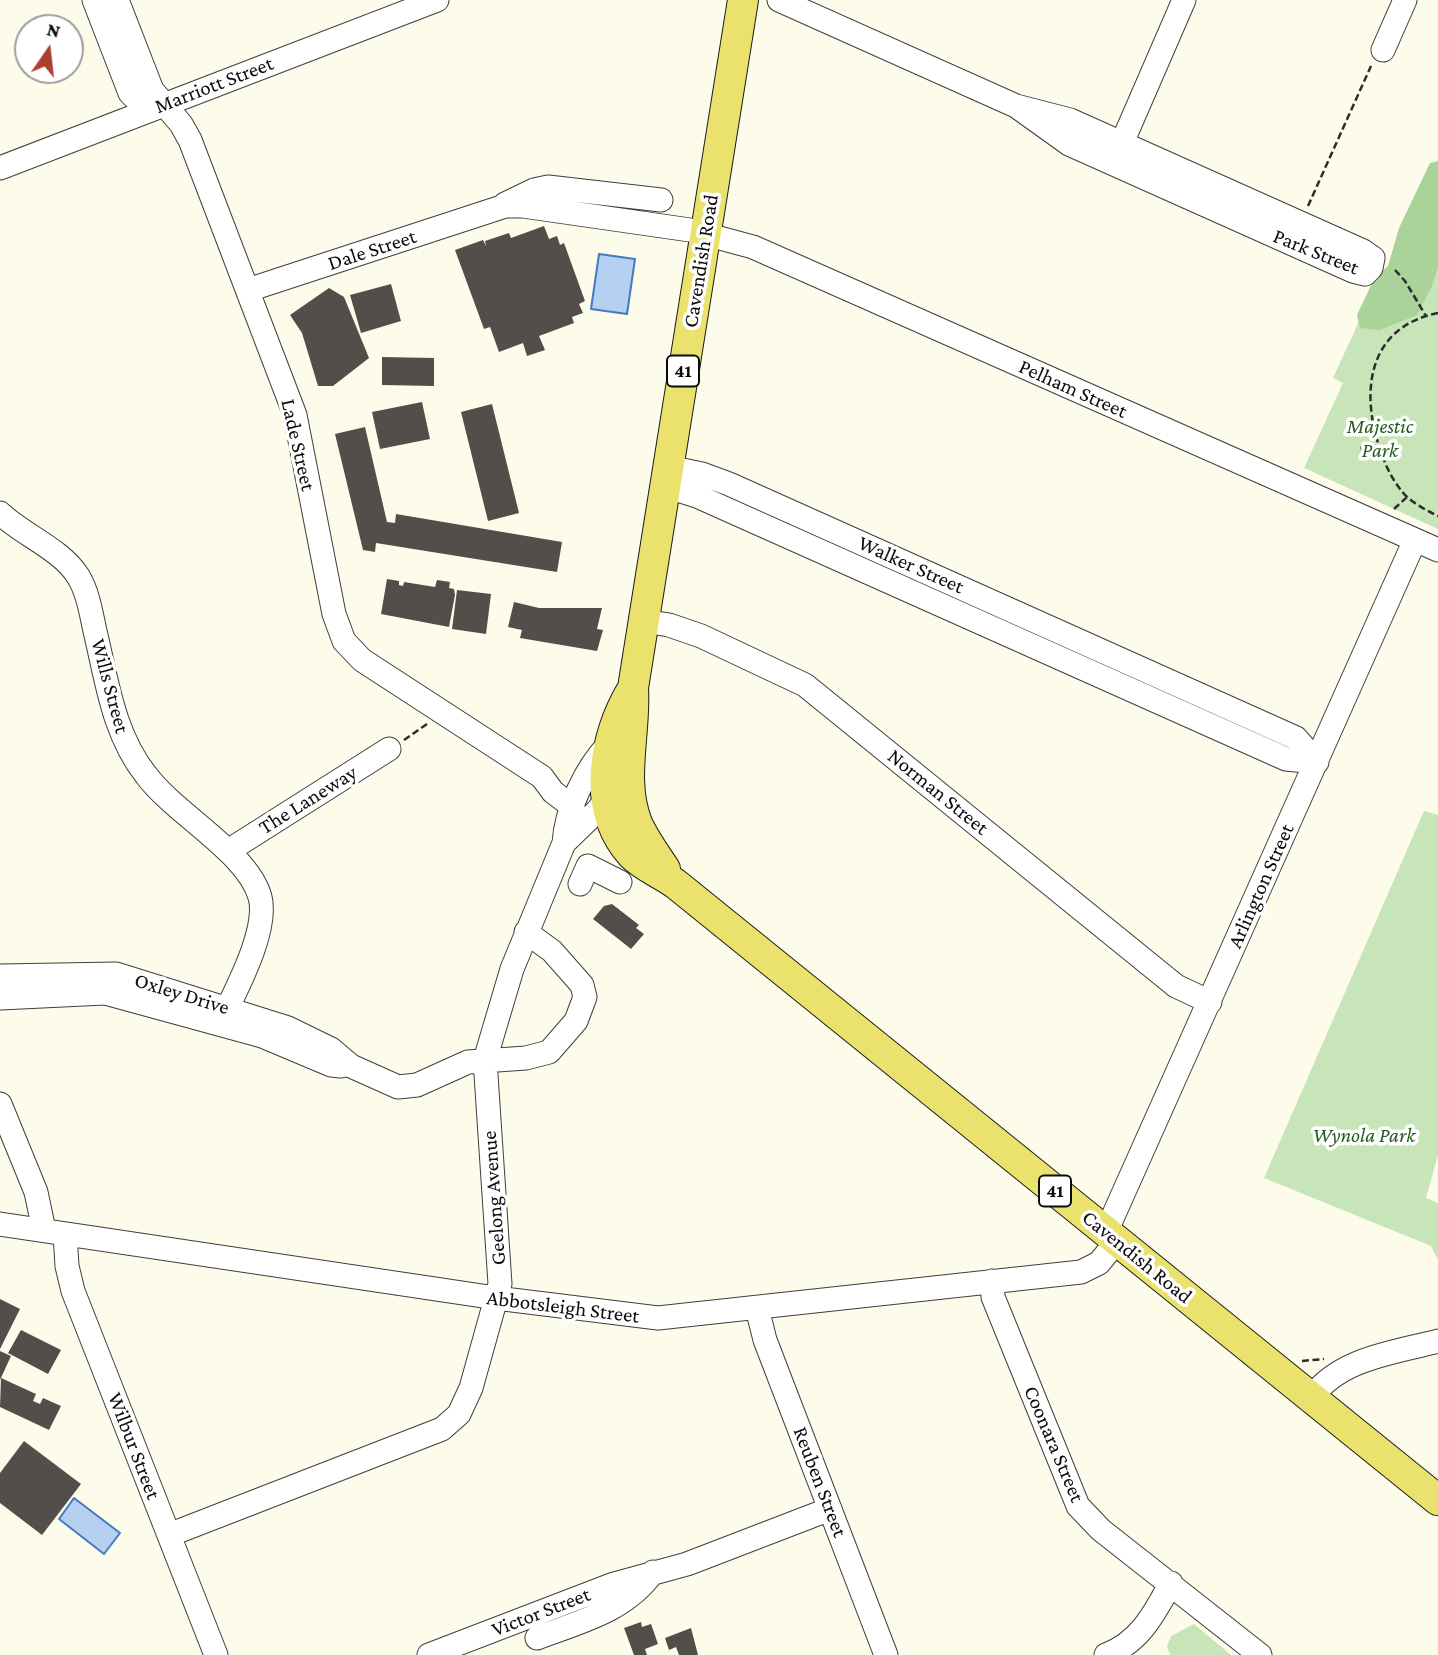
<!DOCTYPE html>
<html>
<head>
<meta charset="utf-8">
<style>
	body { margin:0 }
	#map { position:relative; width:1438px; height:1655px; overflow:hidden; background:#fdfceb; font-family:"Crimson Pro",serif }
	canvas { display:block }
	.north { position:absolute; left:14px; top:14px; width:70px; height:70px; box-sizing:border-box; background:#fff; border:2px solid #9d9d9d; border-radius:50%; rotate:14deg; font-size:19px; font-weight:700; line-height:28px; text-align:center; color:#0b0b0b }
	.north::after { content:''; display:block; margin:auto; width:24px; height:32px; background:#ad3f31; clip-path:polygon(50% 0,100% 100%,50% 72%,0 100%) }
</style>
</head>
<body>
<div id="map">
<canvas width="1438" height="1655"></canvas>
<div class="north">N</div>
</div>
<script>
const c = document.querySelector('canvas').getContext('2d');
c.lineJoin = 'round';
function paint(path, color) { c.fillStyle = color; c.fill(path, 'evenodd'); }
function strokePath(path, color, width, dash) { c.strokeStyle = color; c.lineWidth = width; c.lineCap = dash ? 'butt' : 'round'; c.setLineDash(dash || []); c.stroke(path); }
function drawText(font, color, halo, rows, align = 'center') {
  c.font = font + ' "Crimson Pro",serif'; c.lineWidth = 7; c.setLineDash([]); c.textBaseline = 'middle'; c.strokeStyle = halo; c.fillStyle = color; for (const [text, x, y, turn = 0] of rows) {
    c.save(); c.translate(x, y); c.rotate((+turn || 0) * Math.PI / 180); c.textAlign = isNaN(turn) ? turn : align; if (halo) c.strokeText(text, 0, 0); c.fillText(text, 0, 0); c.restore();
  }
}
const green = new Path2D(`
	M1438 168V529L1304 468 1343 383 1333 378 1373 291 1381 292Z
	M1424 811 1438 815V1155L1426 1198 1438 1203V1260L1431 1246 1264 1178Z
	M1194 1624 1231 1655H1170L1167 1646 1171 1636Z`);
const forest = new Path2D(`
	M1438 161V268L1431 288 1417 315 1380 330 1360 328 1357 315 1374 279 1388 266 1399 228 1430 163Z`);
const water = new Path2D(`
	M599 254 635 259 627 314 591 309Z
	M74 1498 120 1533 104 1554 59 1519Z`);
const building = new Path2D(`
	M544 226 549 239 557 236 560 245 564 243 585 301 579 304 583 313 572 317 574 323 539 336 545 350 527 356 523 343 499 352 490 327 484 329 455 250 483 240 486 246 485 241 509 233 511 238Z
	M391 284 401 321 361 333 350 295Z
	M329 288 344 297 369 358 333 386H318L302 333 290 315Z
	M382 357 434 358V386L382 385Z
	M422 402 430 439 380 449 372 412Z
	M492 404 519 513 488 521 461 412Z
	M365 427 387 522 395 523 396 514 562 542 557 572 376 543 375 552 363 550 335 434Z
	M1370 444 1373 455 1362 457 1360 446Z
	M387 579 399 581V585L403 586 404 582 435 587 437 580 450 582 449 588 454 589 455 595 449 627 381 614Z
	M457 590 491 594 486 634 452 629Z
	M514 602 539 608H602L597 629 603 630 597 651 520 638 522 630 508 627Z
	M612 904 639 925 636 928 644 934 631 949 593 919 604 906Z
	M0 1299 20 1309 0 1349Z
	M21 1330 61 1350 48 1374 8 1353Z
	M0 1351 11 1356 0 1380Z
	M1 1378 36 1394 33 1401 40 1404 43 1398 61 1406 49 1430 0 1407Z
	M24 1441 81 1484 42 1535 0 1503V1473Z
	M641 1622 642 1627 651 1624 658 1644 645 1649 647 1655H634L624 1628Z
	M691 1628 698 1655H679L676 1647 669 1650 665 1638Z`);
const path = new Path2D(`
	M1308 206 1371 66
	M1395 270 1405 281 1426 316
	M1438 313C1368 327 1360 391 1380 449 1386 467 1393 482 1406 496 1415 504 1427 511 1438 516
	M1394 509 1407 497
	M404 740 427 724
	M1302 1361 1324 1359`);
const minor = new Path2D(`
	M94 0 130 93 148 111
	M117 0 152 90 181 124 190 140 295 415 334 614 344 641 362 660 542 777 553 792 573 807
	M779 0 1016 106 1070 120 1363 251 1373 258 1371 268 1365 274 1353 271 1069 144 1016 106
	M1383 50 1405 0
	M1122 143 1184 0
	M0 168 437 0
	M505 204 534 190 548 187 661 200
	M248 290 505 206H523L690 230 753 247 1438 550
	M668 467 702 474 729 484 1296 738 1317 762
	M665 486 697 496 1286 759 1317 762
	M0 513C23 535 61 549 78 576 88 592 91 613 95 631 107 681 113 733 146 775 176 815 247 852 260 897 268 927 241 980 228 1007
	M644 621 669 625 701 636 805 685 1176 986 1210 1002
	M564 843 597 811 614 790
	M228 851 389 749
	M580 884 588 866 620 882
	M0 976 116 974 288 1028 331 1049 351 1066 398 1087 417 1085 468 1062 526 1058 549 1052 576 1021 585 997 582 985 552 951 526 932
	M0 998 105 993 262 1036 331 1065 341 1066
	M0 1104 36 1192 44 1230
	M0 1224 496 1298 658 1318 1081 1272 1099 1263 1117 1241
	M1106 1232 1415 540
	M65 1234 67 1266 73 1291 216 1655
	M992 1281 993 1297 1078 1506 1101 1530 1260 1655
	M757 1308 765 1340 886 1655
	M1311 1398C1340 1358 1393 1353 1438 1341
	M169 1535 442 1429 459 1414 471 1388 500 1284 485 1060 512 969 564 843C566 809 586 768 609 744
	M537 1638C579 1622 626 1611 653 1572
	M429 1655 614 1584 687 1564 830 1509
	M1106 1655C1140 1642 1154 1614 1171 1583`);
const major = new Path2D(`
	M633 688C604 736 590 809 632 855 645 868 663 874 677 885L1438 1500
	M665 869C655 854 644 839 637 823 620 780 636 732 633 688L743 0`);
const shields = [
	[683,371,32],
	[1055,1191,32]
];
const shieldNames = [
	["41",683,371],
	["41",1055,1191]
];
const streetNames = [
	["Marriott Street",214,85,-21],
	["Dale Street",372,250,-18],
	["Park Street",1316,252,22],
	["Cavendish Road",701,261,-81],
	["Pelham Street",1073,389,24],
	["Lade Street",298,445,77],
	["Walker Street",911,565,24],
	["Wills Street",110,686,75],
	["Norman Street",938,792,39],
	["The Laneway",308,800,-32],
	["Arlington Street",1261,886,-66],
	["Oxley Drive",182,994,17],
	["Geelong Avenue",494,1198,-94],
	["Cavendish Road",1137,1257,39],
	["Abbotsleigh Street",563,1307,7],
	["Coonara Street",1054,1444,67],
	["Wilbur Street",134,1446,69],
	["Reuben Street",820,1482,69],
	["Victor Street",541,1612,-21]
];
const parkNames = [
	["Majestic",1380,427],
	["Park",1380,451],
	["Wynola Park",1364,1136]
];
paint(green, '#c8e4b9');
paint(forest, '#aad399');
paint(water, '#b5d0f0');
strokePath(water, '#437ac0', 2);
paint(building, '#534e49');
strokePath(minor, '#3e3e3e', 25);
strokePath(major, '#1c1c1c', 32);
strokePath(path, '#2d2d2d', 2.5, [7, 3.5]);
strokePath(minor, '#fff', 23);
strokePath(major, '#ebe16d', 30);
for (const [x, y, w] of shields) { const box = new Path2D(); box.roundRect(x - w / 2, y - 15.5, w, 31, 5); c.fillStyle = '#fff'; c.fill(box); strokePath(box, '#0b0b0b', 2); }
drawText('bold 19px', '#0b0b0b', null, shieldNames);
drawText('21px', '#0b0b0b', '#fff', streetNames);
drawText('italic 21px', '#255c22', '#fff', parkNames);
</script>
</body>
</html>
